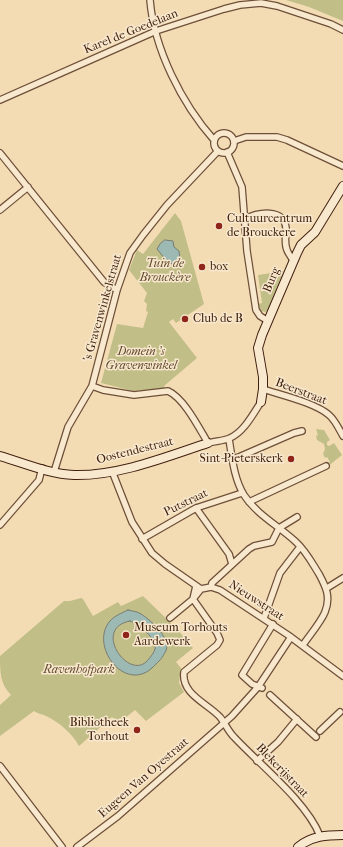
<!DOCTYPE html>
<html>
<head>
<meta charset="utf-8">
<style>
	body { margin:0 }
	canvas { display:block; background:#f3dcb4 }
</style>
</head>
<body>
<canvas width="343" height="847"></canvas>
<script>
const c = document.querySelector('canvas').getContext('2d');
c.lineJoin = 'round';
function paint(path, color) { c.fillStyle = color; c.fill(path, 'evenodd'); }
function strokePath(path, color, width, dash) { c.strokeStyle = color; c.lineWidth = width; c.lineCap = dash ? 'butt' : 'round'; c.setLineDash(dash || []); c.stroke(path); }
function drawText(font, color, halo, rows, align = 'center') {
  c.font = font + ' "IM FELL French Canon",serif'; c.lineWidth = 3; c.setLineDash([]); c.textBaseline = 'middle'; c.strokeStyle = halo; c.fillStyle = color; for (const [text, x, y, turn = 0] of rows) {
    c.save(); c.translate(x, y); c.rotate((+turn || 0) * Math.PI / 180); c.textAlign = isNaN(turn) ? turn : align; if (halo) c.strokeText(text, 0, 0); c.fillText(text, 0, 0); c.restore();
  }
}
const green = new Path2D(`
	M286 0H343V21L309 7Z
	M175 213 181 221 204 304 176 323 173 319 169 322 197 358 164 386 166 389 133 391 101 383 117 324 143 328 148 312 146 311 147 304 144 301 147 293 129 270 137 250 143 254Z
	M284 271 269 309 266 312 260 311 257 304 262 303 258 275Z
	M316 429 324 430 330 440 327 442V445L329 446 334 443 342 455 327 467 321 466 330 462 327 457 325 458 323 454 325 449 324 444 317 440 316 436 318 435Z
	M143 596 177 629 193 648 176 662 181 668 179 683 184 692 146 721 135 710 118 724 112 717 79 746C72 733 59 722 46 716 42 714 38 714 34 711L0 736V705L11 695C0 684 0 672 0 656L64 601H70L81 598 83 599 93 616 118 602 121 606Z`);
const water = new Path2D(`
	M165 240 173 241 174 247 179 251 180 259 176 263 169 264 157 249 160 244Z
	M128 610C131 611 134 611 137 612 147 616 166 634 167 645 167 648 166 652 164 654 162 659 157 663 152 668 124 693 89 645 110 621 114 616 122 613 128 610ZM130 621C139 624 157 639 155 649 154 653 149 659 146 662 127 679 92 628 130 621Z`);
const street = new Path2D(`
	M150 0C154 49 182 104 214 140
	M0 100 156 31 224 9 240 5 261 3 277 6 331 24 343 30
	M214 143a10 10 0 1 1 20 0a10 10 0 1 1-20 0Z
	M234 141 246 137H277L287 140 343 166
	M227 152 242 187 247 251 256 310 260 316 268 321
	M0 153 104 282 117 290
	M0 210 28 187
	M245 219C258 212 284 208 286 228 286 235 284 243 287 250 288 253 291 257 293 260
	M92 386 103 390 134 395 168 391C184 398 199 428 208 443 215 441 224 441 230 438 244 432 253 414 261 402
	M263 389C281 395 316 403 329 415 335 420 339 429 343 436
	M229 439C232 457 234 479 244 495 257 515 279 526 296 542 306 551 312 563 319 574 326 587 331 597 325 612 321 622 309 636 303 645
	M232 460 294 433 302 431
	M112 471 132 522 152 553 165 564 201 589 211 587 220 590 288 635 343 676
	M54 472 68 427 92 386 117 290 130 253 143 235 167 205 218 151
	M249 502 326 466
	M196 508 229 554 232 564
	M0 525 39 480 42 468
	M142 539 196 508 242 493
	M196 586 193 599 217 633 220 640 217 645 184 672C181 694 207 703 220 717 225 723 228 731 234 737 259 764 307 802 320 836
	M211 587 212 583 249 549 254 546 272 542 279 528 297 517
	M327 588 343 578
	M170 618 193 599 201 589
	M264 618 280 573 300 547
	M262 688 252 684 242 675 273 624
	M270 695 316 737
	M320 731 340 712
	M257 761 278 742 297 719
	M0 766 62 847
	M77 847 118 816 232 716 258 687 291 637`);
const secondary = new Path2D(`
	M261 402 263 389V377L258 348 262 335 297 253 301 245 315 232 343 186
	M0 456C24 463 49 474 74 475 119 476 166 457 208 443
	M298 847C311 836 327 835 343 835`);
const markers = [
	[219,226,4,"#8f2418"],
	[202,267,4,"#8f2418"],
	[185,319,4,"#8f2418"],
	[291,459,4,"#8f2418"],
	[126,635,4,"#8f2418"],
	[137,730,4,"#8f2418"]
];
const streetNames = [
	["Karel de Goedelaan",131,32,-22],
	["Burg",272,280,-67],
	["'s Gravenwinkelstraat",103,308,-74],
	["Beerstraat",301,392,21],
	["Oostendestraat",135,451,-14],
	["Putstraat",186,503,-26],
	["Nieuwstraat",256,601,33],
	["Blekerijstraat",282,771,46],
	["Eugeen Van Oyestraat",144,778,-41]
];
const poiNames = [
	["Cultuurcentrum",227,219],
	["de Brouckere",227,233],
	["box",210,267],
	["Club de B",193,319],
	["Sint-Pieterskerk",283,459,"right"],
	["Museum Torhouts",134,628],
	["Aardewerk",134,642],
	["Bibliotheek",129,723,"right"],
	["Torhout",129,737,"right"]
];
const parkNames = [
	["Tuin de",165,264],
	["Brouckère",165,278],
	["Domein 's",141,352],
	["Gravenwinkel",141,366],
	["Ravenhofpark",79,670]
];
paint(green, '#c2be88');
paint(water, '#9cbab3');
strokePath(water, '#787c71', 1);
strokePath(street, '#6e4f38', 8);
strokePath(secondary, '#42200f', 10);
strokePath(street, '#f7e8ce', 5.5);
strokePath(secondary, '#f7e8ce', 8);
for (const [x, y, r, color] of markers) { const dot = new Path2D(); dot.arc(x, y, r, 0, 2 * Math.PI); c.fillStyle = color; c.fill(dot); strokePath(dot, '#f7e8ce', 1.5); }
drawText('12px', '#42200f', '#f7e8ce', streetNames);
drawText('12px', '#42200f', '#f7e8ce', poiNames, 'left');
drawText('italic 12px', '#62482d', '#f7e8ce', parkNames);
</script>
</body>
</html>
